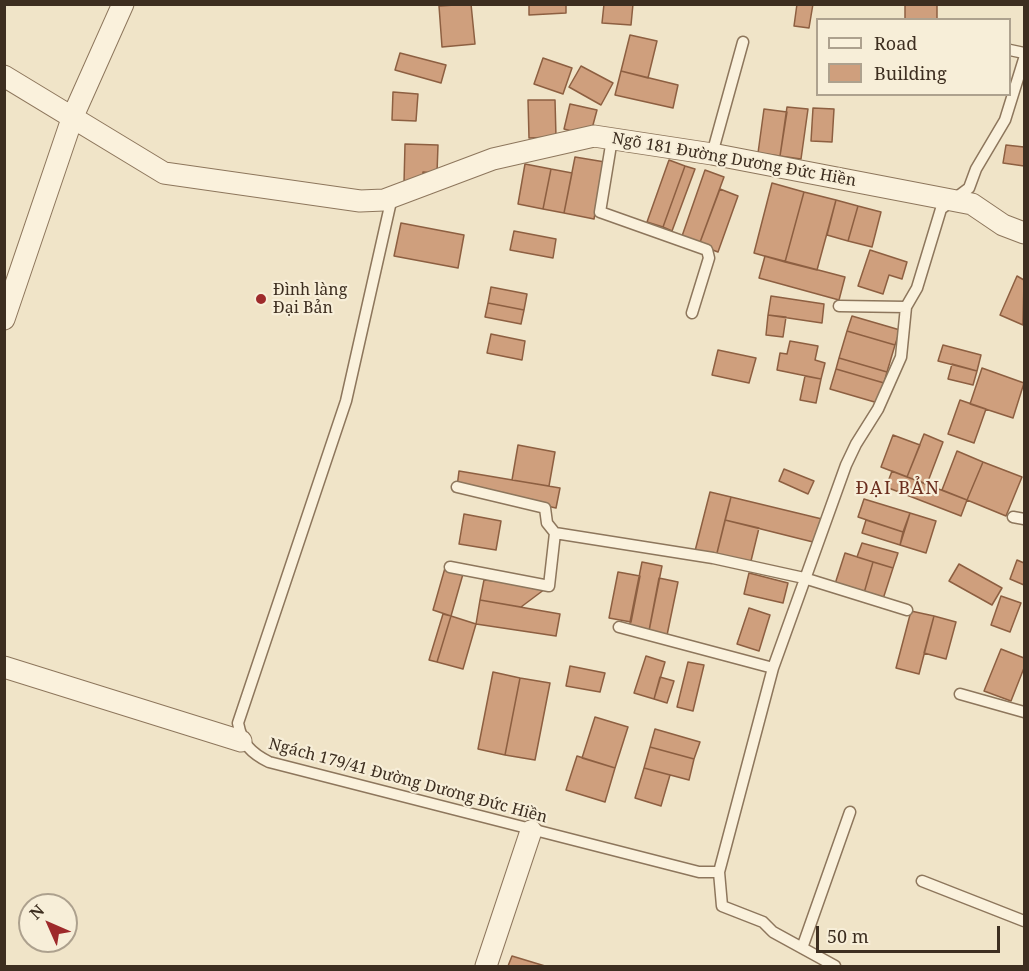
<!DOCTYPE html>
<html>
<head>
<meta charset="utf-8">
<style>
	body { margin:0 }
	#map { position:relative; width:1029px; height:971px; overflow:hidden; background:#f0e4c8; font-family:"Noto Serif",serif }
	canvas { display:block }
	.frame { position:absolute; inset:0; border:6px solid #3d2e20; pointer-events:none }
	.legend { position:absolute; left:816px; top:18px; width:195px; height:78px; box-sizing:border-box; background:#f7eed8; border:2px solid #ada18e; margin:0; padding:8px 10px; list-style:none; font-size:18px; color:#3d2e20 }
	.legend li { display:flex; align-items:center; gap:12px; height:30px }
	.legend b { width:30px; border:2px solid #ada18e }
	.north { position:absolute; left:18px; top:893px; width:60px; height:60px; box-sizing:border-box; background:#f7eed8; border:2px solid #ada18e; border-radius:50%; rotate:315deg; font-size:16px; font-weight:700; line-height:24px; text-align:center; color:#3d2e20 }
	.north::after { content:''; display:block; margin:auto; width:21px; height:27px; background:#9e2a2b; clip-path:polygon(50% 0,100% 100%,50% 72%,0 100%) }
	.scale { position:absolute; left:816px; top:926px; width:184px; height:27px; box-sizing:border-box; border:3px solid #3d2e20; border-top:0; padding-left:8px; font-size:18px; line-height:21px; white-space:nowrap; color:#3d2e20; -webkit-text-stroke:4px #f7eed8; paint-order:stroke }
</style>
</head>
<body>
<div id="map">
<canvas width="1029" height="971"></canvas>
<div class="frame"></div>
<ul class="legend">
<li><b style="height:8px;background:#faf1dc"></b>Road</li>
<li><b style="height:16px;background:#cf9f7d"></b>Building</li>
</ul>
<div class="north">N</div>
<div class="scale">50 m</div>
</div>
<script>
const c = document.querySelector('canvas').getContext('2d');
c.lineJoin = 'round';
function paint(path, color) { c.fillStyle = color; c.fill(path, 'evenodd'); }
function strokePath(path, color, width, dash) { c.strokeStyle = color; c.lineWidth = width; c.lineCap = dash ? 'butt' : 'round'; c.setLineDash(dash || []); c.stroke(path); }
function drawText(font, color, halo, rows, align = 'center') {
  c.font = font + ' "Noto Serif",serif'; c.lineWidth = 4.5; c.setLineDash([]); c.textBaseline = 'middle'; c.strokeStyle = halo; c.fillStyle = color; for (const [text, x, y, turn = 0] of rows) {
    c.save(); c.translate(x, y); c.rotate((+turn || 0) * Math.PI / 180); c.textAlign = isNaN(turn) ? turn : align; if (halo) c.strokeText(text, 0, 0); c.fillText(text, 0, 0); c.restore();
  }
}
const building = new Path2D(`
	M471 4 475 44 442 47 439 6Z
	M529 4H566V13L529 15Z
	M604 4H633L631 25 602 23Z
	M797 4H813L809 28 794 26Z
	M905 4H937V20H905Z
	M630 35 657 41 648 78 621 71Z
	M400 53 446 65 441 83 395 70Z
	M543 58 572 68 563 94 534 84Z
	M581 66 613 83 601 105 569 87Z
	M621 71 678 85 673 108 615 95Z
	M393 92 418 94 416 121 392 120Z
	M528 100H555L556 137 529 138Z
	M570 104 597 110 590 136 564 129Z
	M787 107 808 109 801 159 780 156Z
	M813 108 834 109 832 142 811 141Z
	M764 109 787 112 780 156 758 153Z
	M405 144 438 145 437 173 423 172 422 183H404Z
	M1006 145 1024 147V166L1003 163Z
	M575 157 605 162 594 219 564 213Z
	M669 160 685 166 663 227 647 222Z
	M525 164 551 169 543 209 518 204Z
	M685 166 695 169 672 231 663 227Z
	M551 169 572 173 564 213 543 209Z
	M705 170 724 177 699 245 681 239Z
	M772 183 804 192 785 262 754 253Z
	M720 189 738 196 718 252 699 245Z
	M804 192 836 200 817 270 785 262Z
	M836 200 858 206 848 241 827 235Z
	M858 206 881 212 872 247 848 241Z
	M401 223 464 235 458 268 394 256Z
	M514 231 556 239 553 258 510 250Z
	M870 250 907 262 902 279 889 275 883 294 858 286Z
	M765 256 845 277 839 300 759 278Z
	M1017 276 1024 280 1023 325 1000 315Z
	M491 287 527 294 524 310 488 303Z
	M771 296 824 304 822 323 768 315Z
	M488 303 524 310 521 324 485 317Z
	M768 315 786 317 783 337 766 335Z
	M852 316 900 330 895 345 847 331Z
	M847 331 895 345 887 372 839 358Z
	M491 334 525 341 522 360 487 353Z
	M790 341 818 346 815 360 825 363 821 379 777 370 780 353 787 354Z
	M943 345 981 355 977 371 938 361Z
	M718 350 756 358 749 383 712 375Z
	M839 358 887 372 884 383 836 369Z
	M952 364 977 371 973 385 948 379Z
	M982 368 1024 383 1013 418 970 404Z
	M836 369 884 383 878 403 830 389Z
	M805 376 821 379 816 403 800 400Z
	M960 400 986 409 974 443 948 434Z
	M924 434 943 442 927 484 907 477Z
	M893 435 920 445 907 477 881 467Z
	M518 445 555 452 549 486 512 480Z
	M957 451 983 462 967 500 942 490Z
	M983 462 1022 477 1006 516 967 500Z
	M784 469 814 481 808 494 779 481Z
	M459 471 560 488 556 508 457 487Z
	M892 471 967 500 961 516 886 487Z
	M710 492 731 497 716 557 695 551Z
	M731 497 822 519 817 543 725 520Z
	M864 499 910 513 903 532 858 517Z
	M910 513 936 521 926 553 900 545Z
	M464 514 501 521 496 550 459 544Z
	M725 520 759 528 750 565 716 557Z
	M866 520 903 532 900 545 862 533Z
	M862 543 898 553 893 568 857 557Z
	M845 553 873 562 864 593 835 584Z
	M1017 560 1024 563V585L1010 579Z
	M642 562 662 566 648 636 628 632Z
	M873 562 893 568 883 599 864 593Z
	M959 564 1002 588 992 605 949 581Z
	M445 568 463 574 451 616 433 610Z
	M618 572 640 576 631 622 609 618Z
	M749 573 788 583 783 603 744 594Z
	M659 578 678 582 666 640 648 636Z
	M484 580 549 586 521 607 480 600Z
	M1001 596 1021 603 1010 632 991 625Z
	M480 600 560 614 556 636 476 624Z
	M749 608 770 615 759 651 737 644Z
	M911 611 934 616 919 674 896 668Z
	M443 614 451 616 437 662 429 660Z
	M451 616 476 624 463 669 437 662Z
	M934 616 956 622 946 659 924 653Z
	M1001 649 1024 658V668L1011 701 984 691Z
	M646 656 665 662 654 699 634 693Z
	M688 662 704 665 693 711 677 707Z
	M570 666 605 673 600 692 566 686Z
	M493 672 520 678 505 755 478 749Z
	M660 677 674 681 667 703 654 699Z
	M520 678 550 683 535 760 505 755Z
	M595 717 628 727 615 768 582 758Z
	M655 729 700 742 694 759 650 747Z
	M650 747 694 759 689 780 644 768Z
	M577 756 615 768 605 802 566 790Z
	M644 768 670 775 661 806 635 798Z
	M512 956 545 966H508Z`);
const lane = new Path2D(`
	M1010 50 1024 53
	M612 139 600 212 707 250 709 258 692 313
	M712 154 743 42
	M392 197 346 401 238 723C242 744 251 753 269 762L699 872H719L722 906 763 922 773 932 835 966
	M839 306 906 307
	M457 487 545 508 547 523 555 533 713 558 804 578 907 610
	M1013 517 1024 519
	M450 567 549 586 555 533
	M619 627 773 668
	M960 694 1024 712
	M719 872 773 668 846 465 856 444 878 409 901 357 906 307 917 288 941 209 969 188 976 169 1005 120 1024 59
	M922 881 1024 921
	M802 948 850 812`);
const street = new Path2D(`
	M4 76 164 173 360 201 384 200 493 159 594 136 712 154 972 204 1003 225 1024 233
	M4 319 73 116 123 4
	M4 667 241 741
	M486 966 531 831`);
const markers = [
	[261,299,6,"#9e2a2b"]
];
const streetNames = [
	["Ngõ 181 Đường Dương Đức Hiền",734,160,10],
	["Ngách 179/41 Đường Dương Đức Hiền",408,781,15]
];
const poiNames = [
	["Đình làng",273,290],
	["Đại Bản",273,308]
];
const neighbourhoodNames = [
	["ĐẠI BẢN",898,489]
];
paint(building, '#cf9f7d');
strokePath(building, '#8d5f41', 1.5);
strokePath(lane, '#8d765c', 13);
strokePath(street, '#8d765c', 23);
strokePath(lane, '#faf1dc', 10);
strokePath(street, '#faf1dc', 21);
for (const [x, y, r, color] of markers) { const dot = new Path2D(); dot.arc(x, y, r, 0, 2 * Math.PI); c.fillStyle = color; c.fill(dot); strokePath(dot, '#f7eed8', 2); }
drawText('16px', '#3d2e20', '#f7eed8', streetNames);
drawText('16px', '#3d2e20', '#f7eed8', poiNames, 'left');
c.letterSpacing = '1.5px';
drawText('18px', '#6b2e1e', '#f7eed8', neighbourhoodNames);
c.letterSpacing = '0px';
</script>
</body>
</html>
